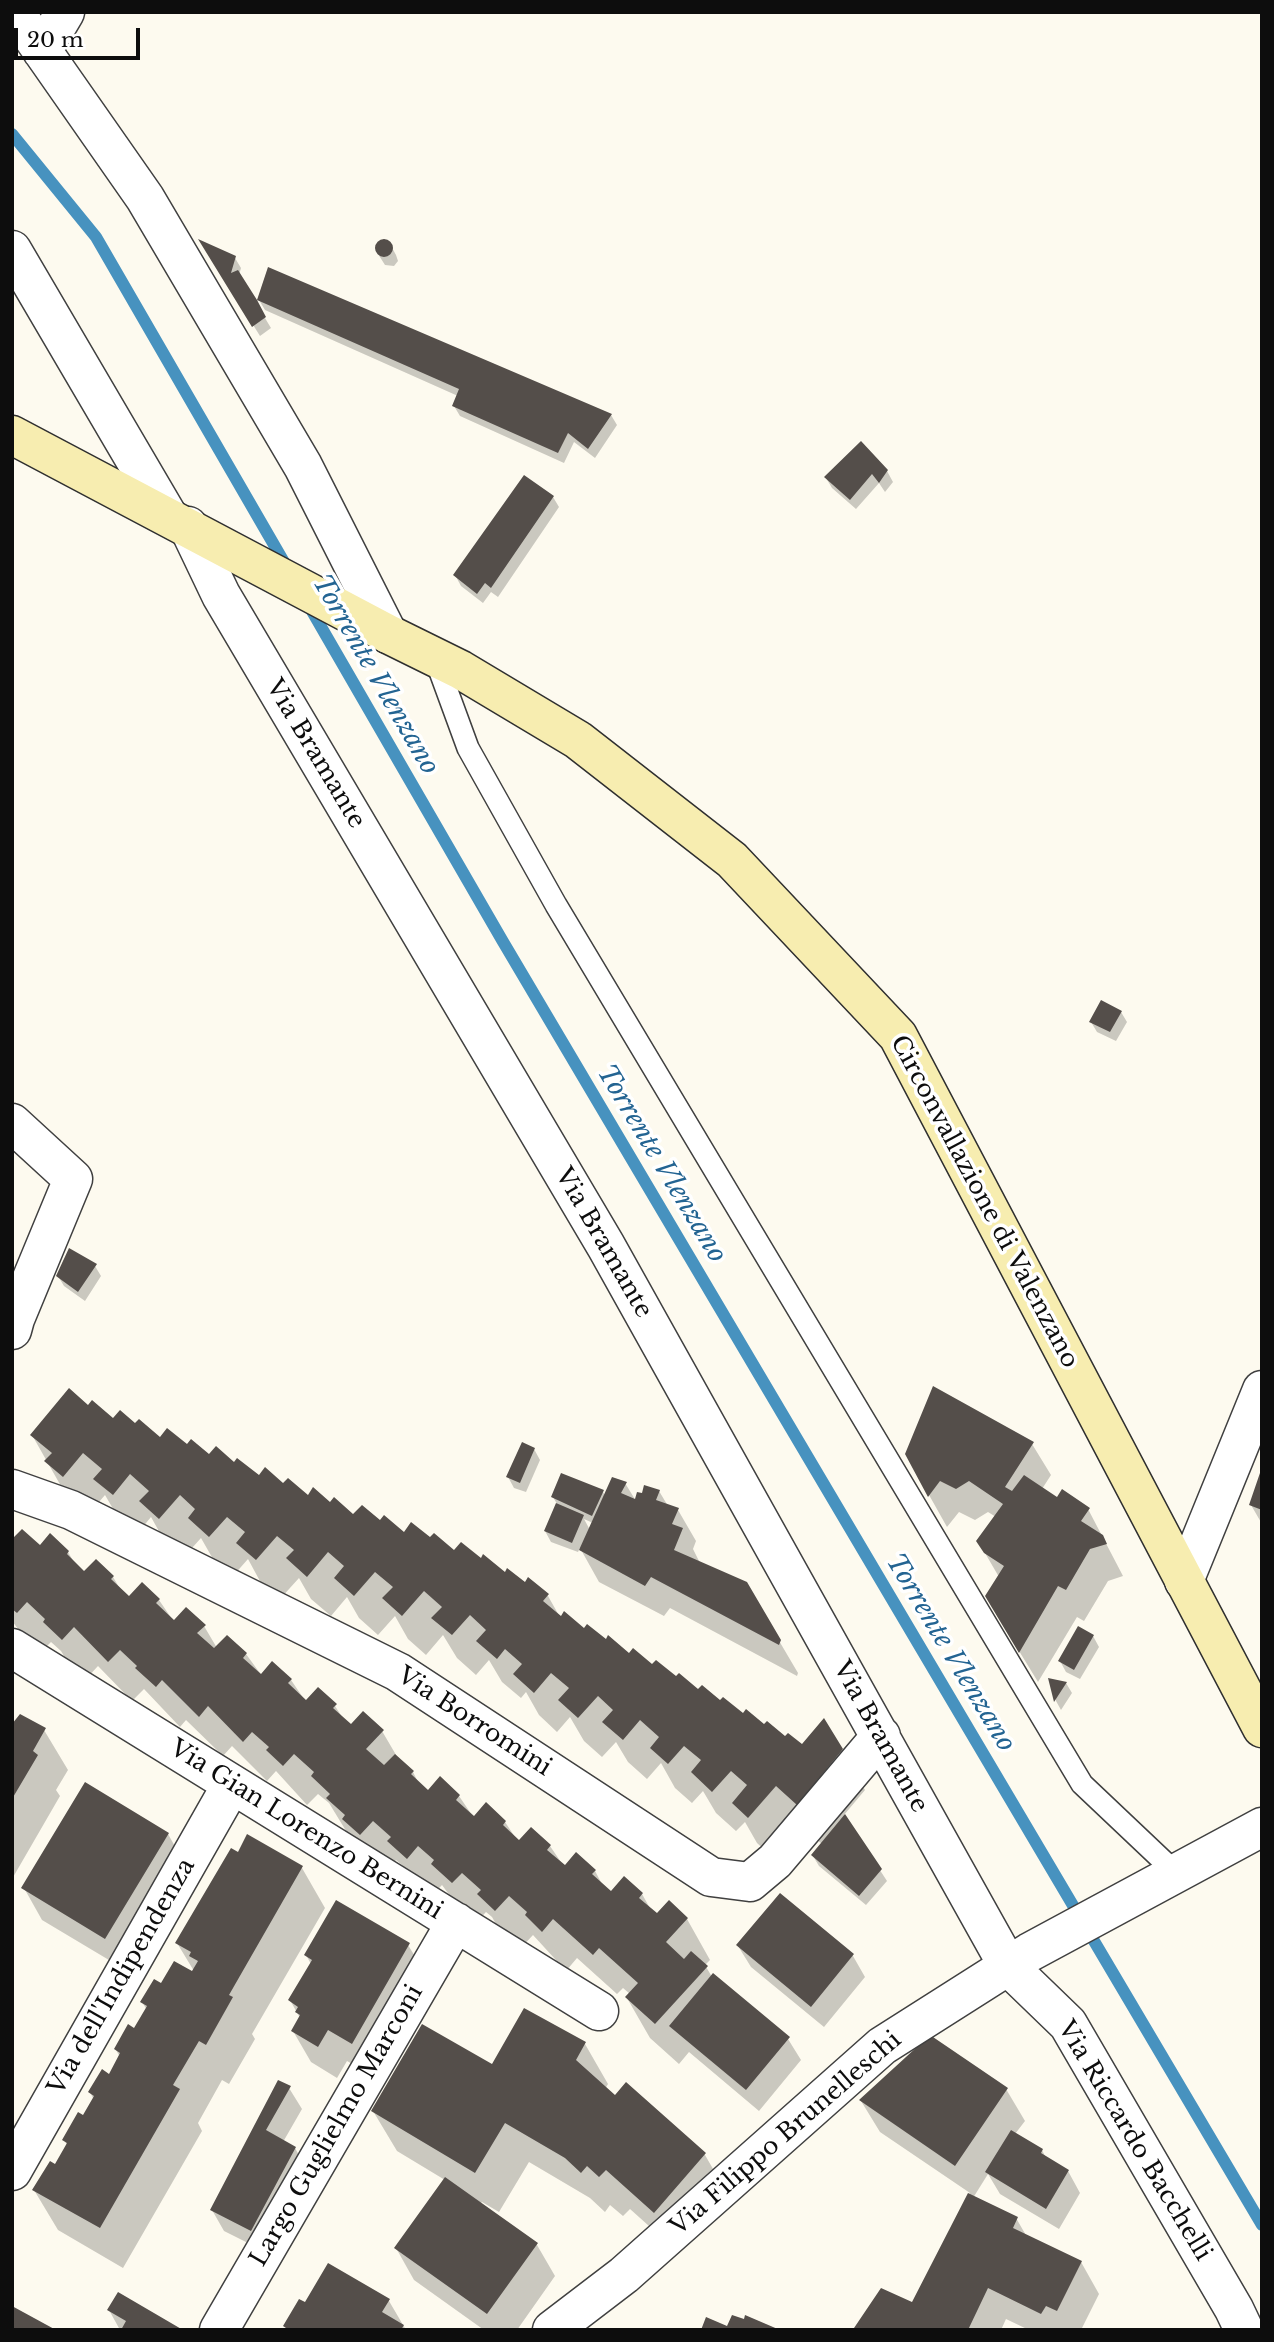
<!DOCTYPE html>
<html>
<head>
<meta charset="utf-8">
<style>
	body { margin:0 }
	#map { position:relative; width:1274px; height:2342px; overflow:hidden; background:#fdfaef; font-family:"Libre Baskerville",serif }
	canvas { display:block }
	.frame { position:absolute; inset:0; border:14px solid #0d0d0d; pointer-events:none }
	.scale { position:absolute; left:14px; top:28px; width:126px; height:32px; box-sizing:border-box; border:4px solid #0d0d0d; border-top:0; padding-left:9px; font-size:21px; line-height:24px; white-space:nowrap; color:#0d0d0d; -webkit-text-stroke:5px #fff; paint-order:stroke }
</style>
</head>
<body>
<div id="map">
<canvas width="1274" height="2342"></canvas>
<div class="frame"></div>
<div class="scale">20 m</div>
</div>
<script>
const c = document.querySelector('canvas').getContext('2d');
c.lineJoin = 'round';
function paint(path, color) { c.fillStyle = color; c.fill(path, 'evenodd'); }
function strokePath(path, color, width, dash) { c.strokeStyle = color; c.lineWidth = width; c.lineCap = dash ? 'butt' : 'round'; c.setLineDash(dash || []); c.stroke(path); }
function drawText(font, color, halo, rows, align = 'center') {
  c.font = font + ' "Libre Baskerville",serif'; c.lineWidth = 7; c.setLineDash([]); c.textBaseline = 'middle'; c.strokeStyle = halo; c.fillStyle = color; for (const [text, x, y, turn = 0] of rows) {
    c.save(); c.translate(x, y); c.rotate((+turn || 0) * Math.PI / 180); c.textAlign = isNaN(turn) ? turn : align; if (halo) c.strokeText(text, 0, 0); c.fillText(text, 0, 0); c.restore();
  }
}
const shadow = new Path2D(`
	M384 241 390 244 396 255 398 261 394 266 385 265 378 254 376 248 379 243Z
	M202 243 235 258 241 268 239 275 271 328 260 336Z
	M259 300 611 415 617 425 595 458 574 442 564 463 460 416 454 406 458 396 265 310Z
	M887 471 893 482 885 492 879 483 856 509 832 488 826 478Z
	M553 497 559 507 498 597 491 592 483 603 461 586 455 575Z
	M1121 1012 1127 1022 1116 1041 1097 1032 1091 1022Z
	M95 1266 101 1276 85 1301 64 1286 58 1276Z
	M88 1407 114 1421 135 1425 160 1439 234 1464 259 1477 330 1504 353 1517 380 1522 404 1534 431 1540 454 1552 481 1561 548 1596 561 1619 802 1747 824 1721 865 1790 844 1815 887 1881 866 1905 819 1866 813 1856 822 1844 800 1825 772 1857 757 1843 745 1822 736 1831 716 1813 703 1791 692 1803 675 1788 661 1763 647 1779 628 1762 616 1742 602 1757 584 1741 570 1717 557 1732 539 1715 526 1692 521 1698 502 1682 489 1660 476 1675 457 1658 443 1635 426 1655 408 1639 395 1616 378 1635 359 1618 347 1597 331 1616 311 1599 299 1578 280 1599 261 1583 248 1559 233 1576 213 1559 201 1538 183 1558 165 1542 151 1517 137 1534 119 1519 105 1495 87 1516 70 1502 32 1435Z
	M1032 1444 1051 1475 1042 1489 1057 1499 1088 1509 1123 1576 1108 1581 1084 1621 1077 1617 1038 1682 1005 1628 999 1577 978 1541 996 1517 988 1512 975 1520 959 1512 947 1527 906 1454Z
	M534 1449 540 1460 526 1492 514 1488 508 1477Z
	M1262 1475V1524L1251 1505Z
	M625 1483 636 1501 659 1491 668 1506 678 1510 696 1541 693 1549 700 1563 745 1583 798 1673 797 1676 670 1608 664 1616 599 1582 580 1548 578 1552 551 1542 545 1531 557 1504 553 1497 603 1492 605 1496ZM584 1519 593 1523 590 1530Z
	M12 1542 68 1552 75 1564 84 1573 113 1577 122 1592 129 1599 159 1600 174 1622 204 1626 217 1648 246 1654 262 1676 291 1680 306 1702 318 1689 335 1706 344 1720 351 1727 382 1731 399 1760 413 1772 419 1784 428 1792 459 1796 474 1818 505 1822 519 1843 550 1846 565 1868 595 1871 603 1886 611 1893 642 1894 651 1910 657 1916 669 1903 687 1919 710 1960 705 1965 712 1977 788 2039 801 2060 759 2111 689 2052 679 2064 650 2038 627 1998 630 1994 623 1988 617 1994 577 1958 566 1971 533 1935 519 1950 502 1935 492 1917 486 1912 476 1923 456 1904 442 1885 430 1898 412 1882 403 1866 396 1860 384 1874 351 1839 329 1803 318 1794 307 1805 276 1771 267 1781 232 1746 223 1756 186 1720 180 1727 144 1689 132 1701 98 1666 86 1679 68 1663 61 1651 51 1642 41 1652 25 1638 12 1621Z
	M1093 1636 1099 1647 1080 1679 1066 1672 1060 1661Z
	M1050 1680 1066 1683 1072 1693 1061 1710 1056 1701Z
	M12 1726 44 1730 68 1770 56 1790 60 1796 12 1879Z
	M168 1834 186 1866 124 1969 42 1920 24 1888Z
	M238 1854 302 1868 325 1908 252 2034 255 2039 229 2084 222 2080 198 2123 202 2131 123 2268 58 2230 34 2190 56 2166 68 2146 64 2140 84 2118 94 2100 90 2092 110 2076 120 2057 116 2050 135 2031 147 2010 142 2002 161 1985 197 1976 177 1943Z
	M780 1896 853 1956 865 1977 824 2027 751 1967 738 1946Z
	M408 1945 427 1976 370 2074 347 2061 337 2078 311 2062 293 2031 300 2018 290 2000 311 1964 306 1955Z
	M585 2044 608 2084 605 2089 615 2097 626 2085 705 2155 728 2195 678 2252 630 2209 623 2216 610 2205 605 2212 590 2198 529 2162 499 2212 482 2202 480 2204 537 2245 555 2276 517 2330H484L414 2280 396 2248 445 2180 397 2151 373 2111 492 2066Z
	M289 2088 302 2109 283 2142 295 2148 307 2170 264 2251 224 2231 212 2210Z
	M1006 2089 1025 2121 1015 2134 1042 2150 1046 2158 1068 2171 1080 2193 1059 2229 1000 2194 988 2174 973 2198 1016 2218 1027 2237 1081 2262 1099 2294 1081 2330H1029L1006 2319 1001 2330H857L856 2328 913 2304 970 2193 880 2132 861 2101Z
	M389 2301 406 2330H287L285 2326 306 2304Z
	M109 2310 179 2330H120Z`);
const stream = new Path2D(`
	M12 134 96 237 288 569
	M309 606 502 940 1262 2225`);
const building = new Path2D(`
	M375 248a9 9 0 1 1 18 0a9 9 0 1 1-18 0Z
	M198 239 236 256 231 273 238 270 257 300 268 267 612 414 588 449 568 433 558 453 452 406 459 389 257 300 266 317 252 327Z
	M861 441 888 470 879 483 872 474 850 500 824 477Z
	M524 475 554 496 491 588 485 583 477 594 453 575Z
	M1101 1000 1122 1011 1110 1032 1089 1022Z
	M69 1248 97 1264 78 1292 56 1276Z
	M933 1386 1034 1442 1005 1487 1012 1491 1024 1475 1057 1497 1062 1489 1090 1508 1081 1521 1103 1535 1107 1544 1090 1549 1066 1590 1058 1586 1019 1653 985 1596 1004 1566 984 1553 976 1541 1003 1504 969 1481 956 1489 940 1481 928 1497 905 1454Z
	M69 1388 88 1405 92 1400 113 1418 120 1410 135 1423 139 1419 160 1437 167 1428 187 1444 191 1439 209 1454 216 1446 234 1462 237 1458 259 1475 265 1467 283 1483 288 1478 308 1495 313 1487 330 1502 334 1497 353 1514 362 1505 380 1520 384 1515 404 1532 411 1522 430 1537 434 1533 454 1550 461 1542 481 1558 483 1554 505 1572 507 1568 525 1582 528 1577 549 1594 543 1601 561 1616 564 1611 584 1628 587 1624 606 1639 608 1635 629 1653 633 1648 652 1664 656 1660 676 1676 679 1673 698 1689 702 1685 720 1700 723 1697 743 1713 746 1709 764 1724 767 1721 785 1736 788 1733 802 1744 824 1718 843 1749 797 1805 776 1786 748 1818 732 1803 747 1785 731 1771 712 1792 691 1772 701 1760 684 1746 668 1764 650 1748 659 1737 640 1720 623 1740 602 1722 613 1710 598 1696 578 1718 558 1700 569 1688 551 1673 534 1693 513 1674 522 1664 505 1649 497 1659 476 1641 486 1630 470 1615 452 1635 431 1618 442 1607 424 1591 402 1616 382 1598 393 1587 375 1572 354 1596 334 1578 344 1566 328 1552 307 1577 286 1558 294 1550 277 1536 256 1560 236 1543 245 1532 227 1517 209 1537 188 1518 195 1509 180 1495 159 1519 139 1501 149 1491 130 1474 113 1495 93 1479 102 1469 83 1453 63 1477 44 1461 52 1453 30 1435Z
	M522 1442 535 1448 520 1483 506 1477Z
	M1261 1470H1262V1510L1249 1505Z
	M561 1473 604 1490 592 1516 551 1497Z
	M612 1477 627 1482 621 1493 635 1499 637 1492 642 1493 644 1485 660 1490 656 1500 679 1508 672 1524 683 1528 674 1550 747 1582 781 1640 779 1645 651 1577 645 1586 579 1550Z
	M556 1503 584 1515 572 1543 544 1531Z
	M22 1529 40 1545 50 1533 69 1551 67 1554 84 1571 96 1559 114 1576 111 1579 129 1596 142 1582 160 1599 156 1603 174 1620 186 1607 206 1625 197 1633 214 1648 227 1635 247 1653 243 1658 261 1674 272 1661 292 1679 288 1683 306 1700 318 1687 337 1704 333 1708 351 1724 363 1711 384 1730 366 1749 384 1765 395 1754 414 1771 411 1774 428 1790 440 1776 460 1795 456 1800 474 1816 486 1802 506 1821 503 1825 519 1840 531 1827 551 1845 547 1850 565 1865 576 1852 596 1870 592 1874 611 1891 624 1876 643 1893 639 1898 657 1913 669 1900 688 1918 666 1942 684 1959 691 1951 708 1966 655 2024 625 1997 638 1983 599 1948 593 1955 553 1919 542 1932 525 1915 527 1912 509 1896 495 1911 477 1894 481 1890 462 1873 452 1883 431 1864 434 1860 418 1846 407 1859 387 1841 391 1837 373 1821 360 1835 342 1819 345 1815 326 1798 330 1794 311 1776 314 1772 294 1754 283 1766 266 1750 269 1747 252 1732 243 1742 208 1706 199 1717 162 1680 156 1687 135 1668 137 1666 120 1650 108 1662 74 1627 62 1640 43 1622 45 1619 27 1602 17 1613 12 1609V1539Z
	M1078 1626 1094 1635 1074 1670 1058 1661Z
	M1048 1678 1067 1682 1054 1702Z
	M20 1714 46 1728 33 1751 38 1755 12 1799V1724Z
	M85 1782 169 1833 105 1939 21 1888Z
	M845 1814 882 1869 859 1896 811 1855Z
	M247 1834 303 1866 229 1995 233 1997 206 2045 199 2041 173 2085 180 2089 100 2228 32 2190 50 2161 55 2164 67 2143 62 2140 78 2112 83 2115 94 2096 88 2092 102 2069 109 2074 120 2053 114 2049 128 2024 134 2028 147 2006 140 2002 154 1979 161 1983 174 1961 192 1971 198 1961 189 1956 191 1952 175 1943 231 1848 238 1852Z
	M780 1893 854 1954 811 2007 736 1945Z
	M336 1900 410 1943 352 2044 328 2030 318 2047 291 2031 300 2015 295 2012 298 2007 288 2000 312 1960 304 1955Z
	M713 1973 790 2037 746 2090 669 2026Z
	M524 2008 586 2042 576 2060 615 2095 626 2082 706 2153 654 2213 606 2170 599 2177 587 2166 581 2173 565 2158 505 2123 475 2173 371 2111 422 2024 492 2064Z
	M930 2035 1008 2088 955 2166 859 2100Z
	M278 2080 291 2086 266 2130 296 2147 251 2231 210 2210Z
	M1011 2130 1043 2149 1041 2153 1069 2170 1046 2209 985 2172Z
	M445 2177 538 2243 487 2314 394 2248Z
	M968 2193 1018 2217 1013 2228 1082 2261 1057 2311 1046 2306 1041 2314 988 2288 968 2330H858L854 2328 881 2288 912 2302Z
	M328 2263 390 2299 382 2312 404 2325 401 2330H289L283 2326 299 2299 305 2302Z
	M118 2292 183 2330H121L126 2321 107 2310Z
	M12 2306 56 2330H12Z
	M732 2315 744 2319 745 2315 780 2330H701L706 2317 727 2326Z`);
const service = new Path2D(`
	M435 658 468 748 556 905 1082 1784 1176 1873`);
const minor = new Path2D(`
	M15 12 145 198 303 466 388 634
	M42 51 65 12
	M12 250 168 516
	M188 526 221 595 606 1246 1008 1966 1068 2024 1234 2309 1244 2330
	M12 1123 73 1179 15 1319 12 1330
	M12 1489 71 1510 398 1672 711 1877 750 1882 775 1861 881 1736
	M1184 1581 1262 1390
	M12 1648 599 2011
	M12 2171 232 1784
	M219 2330 456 1922
	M552 2330 624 2275 882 2046 1030 1952 1262 1827`);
const secondary = new Path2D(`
	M12 435 388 634 461 670 578 740 732 860 898 1036 1262 1728`);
const streetNames = [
	["Via Bramante",315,754,59],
	["Circonvallazione di Valenzano",984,1202,62],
	["Via Bramante",603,1243,60],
	["Via Borromini",474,1722,33],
	["Via Bramante",880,1737,61],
	["Via Gian Lorenzo Bernini",306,1830,32],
	["Via dell'Indipendenza",122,1977,-60],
	["Largo Guglielmo Marconi",337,2126,-60],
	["Via Filippo Brunelleschi",786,2134,-41],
	["Via Riccardo Bacchelli",1134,2141,59]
];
const waterNames = [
	["Torrente Vlenzano",375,675,60],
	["Torrente Vlenzano",661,1164,59],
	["Torrente Vlenzano",950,1653,59]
];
paint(shadow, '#0003');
strokePath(stream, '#4792bf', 12);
paint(building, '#544e4a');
strokePath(service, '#404040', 24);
strokePath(minor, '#404040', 41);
strokePath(secondary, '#2f2f2f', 41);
strokePath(service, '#fff', 21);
strokePath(minor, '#fff', 38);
strokePath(secondary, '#f7edb0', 38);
drawText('24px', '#0d0d0d', '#fff', streetNames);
drawText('italic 26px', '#236492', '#fff', waterNames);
</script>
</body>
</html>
